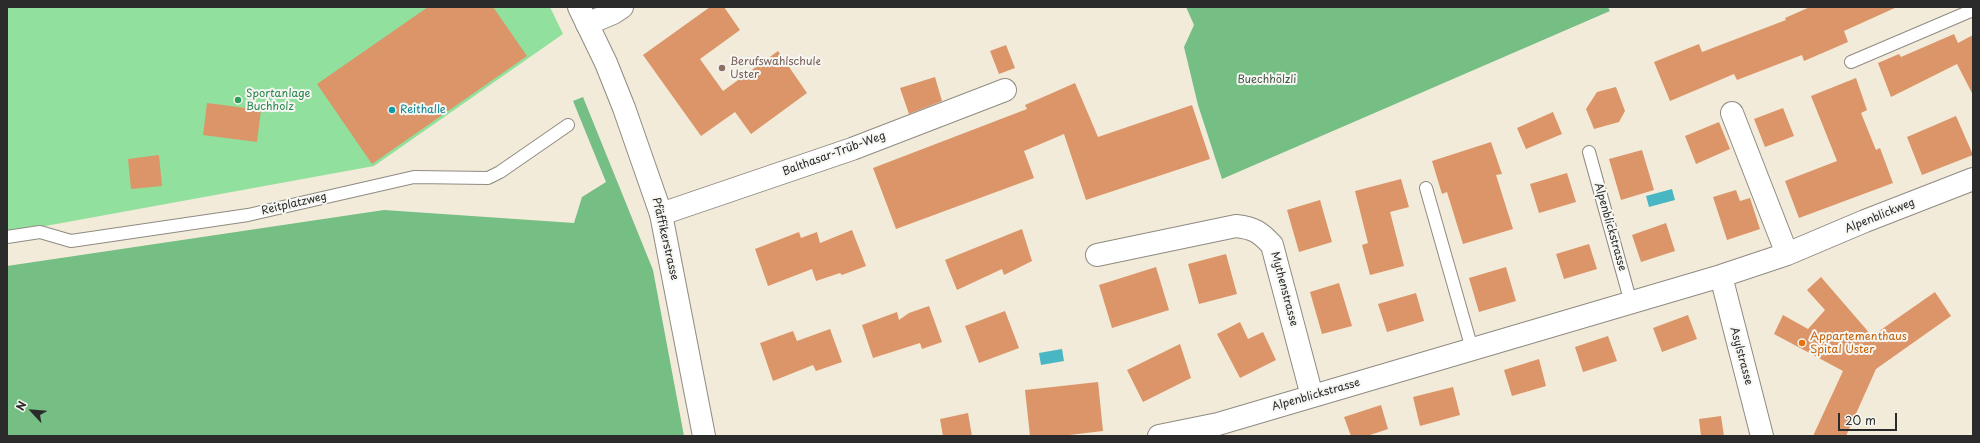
<!DOCTYPE html>
<html>
<head>
<meta charset="utf-8">
<style>
	body { margin:0 }
	#map { position:relative; width:1980px; height:443px; overflow:hidden; background:#f3ebd9; font-family:"Playpen Sans",sans-serif }
	canvas { display:block }
	.frame { position:absolute; inset:0; border:8px solid #2b2b2b; pointer-events:none }
	.north { position:absolute; left:12px; top:391px; width:40px; height:40px; -webkit-text-stroke:3px #f6f6f2; paint-order:stroke; rotate:296deg; font-size:11px; font-weight:700; line-height:16px; text-align:center; color:#2b2b2b }
	.north::after { content:''; display:block; margin:auto; width:14px; height:18px; background:#2b2b2b; clip-path:polygon(50% 0,100% 100%,50% 72%,0 100%) }
	.scale { position:absolute; left:1838px; top:413px; width:59px; height:18px; box-sizing:border-box; border:2px solid #2b2b2b; border-top:0; padding-left:5px; font-size:12px; line-height:14px; white-space:nowrap; color:#2b2b2b; -webkit-text-stroke:3px #f6f6f2; paint-order:stroke }
</style>
</head>
<body>
<div id="map">
<canvas width="1980" height="443"></canvas>
<div class="frame"></div>
<div class="north">N</div>
<div class="scale">20 m</div>
</div>
<script>
const c = document.querySelector('canvas').getContext('2d');
c.lineJoin = 'round';
function paint(path, color) { c.fillStyle = color; c.fill(path, 'evenodd'); }
function strokePath(path, color, width, dash) { c.strokeStyle = color; c.lineWidth = width; c.lineCap = dash ? 'butt' : 'round'; c.setLineDash(dash || []); c.stroke(path); }
function drawText(font, color, halo, rows, align = 'center') {
  c.font = font + ' "Playpen Sans",sans-serif'; c.lineWidth = 4; c.setLineDash([]); c.textBaseline = 'middle'; c.strokeStyle = halo; c.fillStyle = color; for (const [text, x, y, turn = 0] of rows) {
    c.save(); c.translate(x, y); c.rotate((+turn || 0) * Math.PI / 180); c.textAlign = isNaN(turn) ? turn : align; if (halo) c.strokeText(text, 0, 0); c.fillText(text, 0, 0); c.restore();
  }
}
const green = new Path2D(`
	M7 7H550L563 34 374 166 7 233Z`);
const forest = new Path2D(`
	M1186 7H1608L1610 11 1222 179 1198 105 1184 47 1194 25Z
	M583 97 653 270 684 436H7V266L384 210 574 223 582 197 606 182 573 101Z`);
const water = new Path2D(`
	M1672 189 1675 200 1649 207 1646 196Z
	M1062 349 1064 361 1041 365 1039 353Z`);
const building = new Path2D(`
	M428 7H493L527 56 372 164 317 84Z
	M710 7H724L740 30 700 59 723 91 778 51 807 93 751 134 735 112 701 136 643 55Z
	M1810 7H1897L1844 31 1848 42 1804 61 1802 55 1737 80 1734 74 1670 101 1654 62 1699 44 1702 52 1786 20 1785 18Z
	M1954 34 1958 43 1973 35V95L1957 64 1891 97 1878 63 1899 54 1901 57Z
	M1006 45 1015 68 999 74 990 51Z
	M935 77 942 101 909 114 900 88Z
	M1856 78 1867 110 1861 113 1876 150 1880 148 1893 183 1799 218 1785 181 1837 161 1811 96Z
	M1075 83 1098 137 1192 105 1210 159 1086 200 1064 134 1024 151 1034 178 896 229 873 168 1027 109 1025 105Z
	M1616 87 1625 111 1619 122 1594 129 1586 109 1597 92Z
	M207 103 261 110 257 142 203 135Z
	M1783 108 1794 136 1765 147 1754 119Z
	M1553 112 1562 134 1526 149 1517 128Z
	M1956 116 1973 155 1922 175 1907 137Z
	M1719 122 1730 149 1696 164 1685 136Z
	M1491 142 1502 174 1496 175 1513 229 1463 244 1447 192 1442 194 1432 161Z
	M1642 150 1654 190 1621 200 1609 159Z
	M159 155 162 186 131 189 128 159Z
	M1567 173 1576 202 1539 213 1530 184Z
	M1401 179 1409 207 1390 212 1404 266 1370 275 1362 245 1368 243 1355 191Z
	M1736 190 1740 201 1750 198 1760 229 1727 240 1713 197Z
	M1320 200 1332 242 1299 252 1287 210Z
	M1666 223 1675 251 1641 262 1632 235Z
	M1022 229 1032 261 1004 275 1002 269 957 290 945 260Z
	M852 230 866 266 842 275 840 273 816 281 812 269 768 286 755 249 799 232 801 238 817 232 820 243Z
	M1589 244 1597 269 1564 279 1556 254Z
	M1226 254 1237 294 1199 304 1188 264Z
	M1156 267 1169 310 1112 328 1099 285Z
	M1506 267 1516 301 1479 312 1469 278Z
	M1821 277 1872 336 1935 292 1951 316 1876 369 1846 436H1813L1843 371 1774 334 1783 315 1808 329 1825 310 1807 290Z
	M1339 283 1352 326 1322 334 1310 292Z
	M1416 293 1424 321 1387 332 1378 304Z
	M929 306 942 342 922 349 920 343 873 358 862 325 897 312 899 320 909 313Z
	M1005 311 1019 348 979 363 965 326Z
	M1688 315 1697 339 1662 352 1653 328Z
	M1240 322 1248 339 1263 332 1276 360 1240 378 1217 334Z
	M830 329 842 362 816 371 813 365 773 381 760 343 793 331 797 341Z
	M1608 336 1617 361 1583 372 1575 347Z
	M1180 344 1191 378 1143 402 1127 370Z
	M1539 359 1546 386 1512 396 1504 370Z
	M1098 382 1103 431 1061 436H1030L1025 390Z
	M1453 387 1460 415 1420 426 1413 397Z
	M1381 405 1388 429 1367 436H1351L1344 417Z
	M968 413 972 436H943L940 419Z
	M1721 416 1724 436H1701L1699 419Z`);
const lane = new Path2D(`
	M1851 62 1973 10
	M1589 152 1631 303
	M1426 188 1472 349
	M7 237 40 232 71 241 248 215 414 177 488 178 500 172 568 125`);
const street = new Path2D(`
	M587 24 613 13 622 7
	M1732 113 1787 254
	M661 214 852 149 1005 90
	M1097 255 1236 226C1254 228 1260 232 1272 245L1312 396
	M1721 276 1762 436
	M1159 436 1218 424 1721 276 1787 254 1865 221 1973 179`);
const secondary = new Path2D(`
	M579 7 606 63 624 108 661 214 704 436`);
const markers = [
	[722,68,4,"#8d6e63"],
	[238,100,4,"#2e9e5b"],
	[392,110,4,"#0f9aa8"],
	[1802,343,4,"#e8710a"]
];
const educationNames = [
	["Berufswahlschule",730,62],
	["Uster",730,75]
];
const parkNames = [
	["Buechhölzli",1267,80]
];
const leisureNames = [
	["Sportanlage",246,94],
	["Buchholz",246,107]
];
const cultureNames = [
	["Reithalle",400,110]
];
const streetNames = [
	["Balthasar-Trüb-Weg",834,154,-20],
	["Reitplatzweg",294,204,-13],
	["Alpenblickweg",1880,216,-22],
	["Alpenblickstrasse",1610,227,74],
	["Pfäffikerstrasse",665,239,77],
	["Mythenstrasse",1284,289,75],
	["Asylstrasse",1741,356,75],
	["Alpenblickstrasse",1316,395,-16]
];
const foodNames = [
	["Appartementhaus",1810,337],
	["Spital Uster",1810,350]
];
paint(green, '#92e09d');
paint(forest, '#75be84');
paint(water, '#48b6c3');
paint(building, '#db9568');
strokePath(lane, '#8f8b82', 14);
strokePath(street, '#8f8b82', 24);
strokePath(secondary, '#8f8b82', 24);
strokePath(lane, '#fff', 12);
strokePath(street, '#fff', 22);
strokePath(secondary, '#fff', 22);
for (const [x, y, r, color] of markers) { const dot = new Path2D(); dot.arc(x, y, r, 0, 2 * Math.PI); c.fillStyle = color; c.fill(dot); strokePath(dot, '#f6f6f2', 1.5); }
drawText('11px', '#785e54', '#f6f6f2', educationNames, 'left');
drawText('11px', '#455848', '#f6f6f2', parkNames);
drawText('11px', '#27864d', '#f6f6f2', leisureNames, 'left');
drawText('11px', '#0d838f', '#f6f6f2', cultureNames, 'left');
drawText('11px', '#2b2b2b', '#f6f6f2', streetNames);
drawText('11px', '#c56008', '#f6f6f2', foodNames, 'left');
</script>
</body>
</html>
